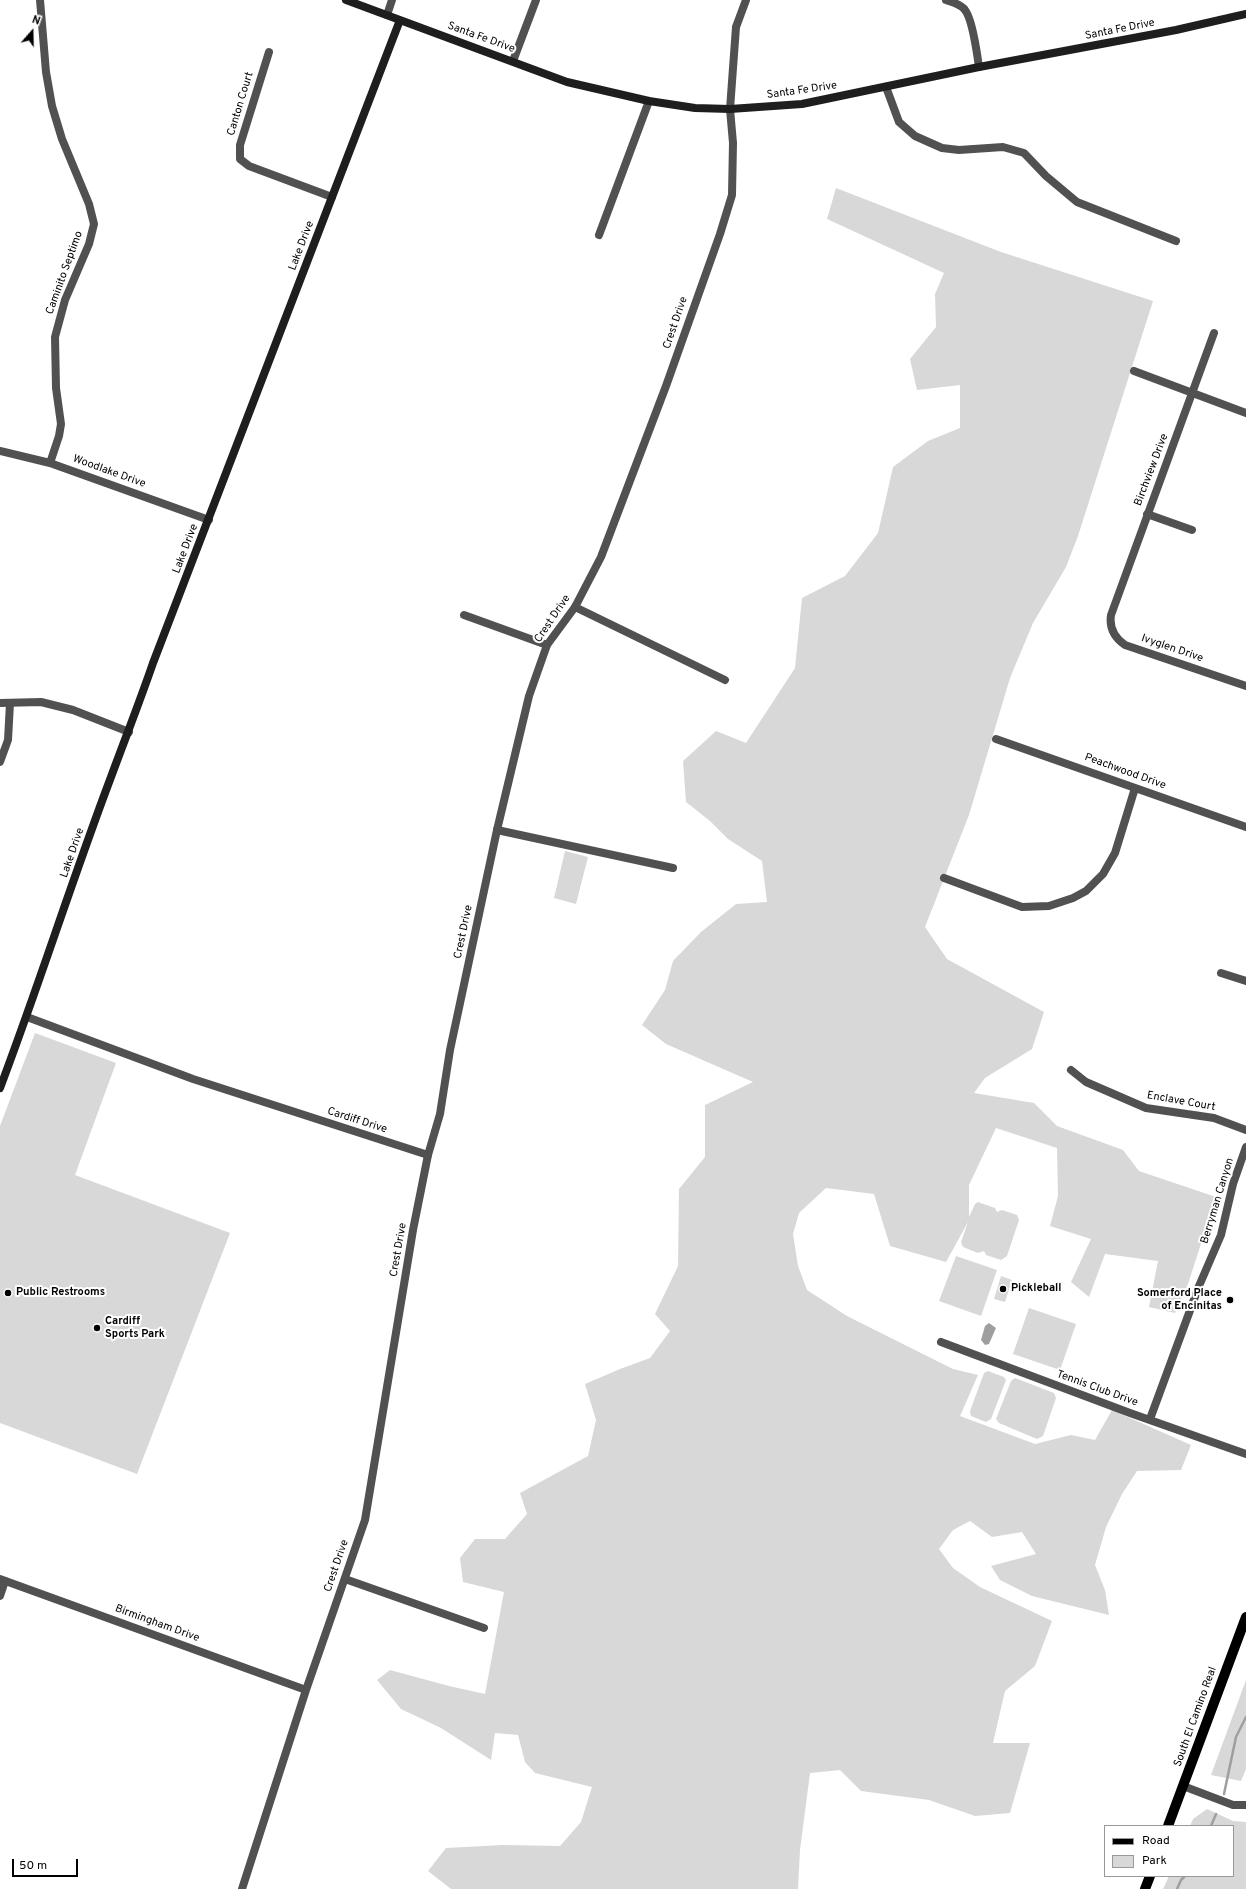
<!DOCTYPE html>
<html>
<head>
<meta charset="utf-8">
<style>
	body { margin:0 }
	#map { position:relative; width:1246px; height:1889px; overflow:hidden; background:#fff; font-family:Overpass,sans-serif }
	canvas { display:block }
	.legend { position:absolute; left:1104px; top:1825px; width:130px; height:52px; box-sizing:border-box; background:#fff; border:1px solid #999; margin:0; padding:5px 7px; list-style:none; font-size:12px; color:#000 }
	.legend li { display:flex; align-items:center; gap:8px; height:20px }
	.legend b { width:20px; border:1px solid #999 }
	.north { position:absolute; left:12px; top:12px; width:40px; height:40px; -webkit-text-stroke:3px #fff; paint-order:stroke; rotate:20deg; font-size:11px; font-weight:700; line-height:16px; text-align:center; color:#000 }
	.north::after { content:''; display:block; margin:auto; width:14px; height:18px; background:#000; clip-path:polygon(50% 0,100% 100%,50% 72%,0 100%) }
	.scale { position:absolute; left:12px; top:1859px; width:66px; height:18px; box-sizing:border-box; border:2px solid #000; border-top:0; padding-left:5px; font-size:12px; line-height:14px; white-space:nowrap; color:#000; -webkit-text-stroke:3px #fff; paint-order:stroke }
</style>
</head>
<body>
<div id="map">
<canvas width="1246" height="1889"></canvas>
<ul class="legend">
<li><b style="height:5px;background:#000"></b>Road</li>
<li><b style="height:11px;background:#d8d8d8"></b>Park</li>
</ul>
<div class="north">N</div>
<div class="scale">50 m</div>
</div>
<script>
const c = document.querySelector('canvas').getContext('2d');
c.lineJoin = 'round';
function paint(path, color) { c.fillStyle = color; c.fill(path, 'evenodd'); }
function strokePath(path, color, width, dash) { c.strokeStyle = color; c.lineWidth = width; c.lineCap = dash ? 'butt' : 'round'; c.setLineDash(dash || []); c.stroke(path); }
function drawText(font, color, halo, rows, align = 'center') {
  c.font = font + ' Overpass,sans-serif'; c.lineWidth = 4; c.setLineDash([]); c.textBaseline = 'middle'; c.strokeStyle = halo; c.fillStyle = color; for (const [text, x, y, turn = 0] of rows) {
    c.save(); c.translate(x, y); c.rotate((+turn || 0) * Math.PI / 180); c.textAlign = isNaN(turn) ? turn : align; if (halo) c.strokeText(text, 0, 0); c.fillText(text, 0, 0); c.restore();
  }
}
const green = new Path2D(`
	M836 188 1001 252 1153 301 1078 536 1066 567 1033 623 1010 678 969 815 925 927 947 959 1044 1012 1032 1049 985 1078 974 1093 1034 1103 1057 1126 1123 1150 1139 1171 1216 1197 1188 1284 1175 1313 1149 1307 1158 1261 1105 1254 1089 1297 1071 1282 1091 1239 1050 1226 1058 1196 1057 1148 996 1128 969 1185V1217L975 1204 978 1202 995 1208 997 1212 1002 1210 1017 1215 1019 1220 1007 1256 1001 1260 986 1255 984 1251 978 1253 963 1247 961 1242 968 1222 946 1262 890 1246 874 1194 826 1188 799 1213 793 1234 798 1266 807 1290 847 1316 953 1369 978 1375 960 1416 1035 1444 1071 1435 1095 1440 1112 1410 1191 1445 1181 1470 1137 1471 1122 1494 1106 1527 1095 1565 1105 1590 1109 1615 1032 1596 1000 1580 991 1566 1036 1554 1022 1532 992 1537 970 1521 953 1530 939 1549 953 1568 980 1587 1052 1621 1035 1666 1005 1691 993 1743H1030L1010 1813 975 1816 929 1800 861 1791 840 1770 810 1773 800 1850 798 1889H451L428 1871 446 1848 503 1845 560 1846 581 1822 592 1787 535 1773 525 1762 518 1735 495 1733 491 1760 441 1728 401 1709 377 1680 390 1670 449 1686 485 1694 504 1592 463 1582 460 1558 475 1539H505L527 1514 520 1493 588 1456 596 1420 585 1384 620 1369 650 1358 670 1331 655 1314 678 1266 679 1189 705 1157V1105L753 1082 666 1044 642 1025 665 990 673 961 701 932 736 904 767 902 762 861 728 839 710 821 686 802 683 761 716 731 746 743 795 668 802 598 845 576 878 533 893 467 928 441 960 428V385L917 390 910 359 936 327 935 294 944 273 827 219Z
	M565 851 588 857 576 904 554 898Z
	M35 1033 116 1063 75 1175 230 1233 137 1474 0 1423V1126Z
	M956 1256 997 1270 981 1316 939 1301Z
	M1001 1276 1012 1280 1005 1302 994 1299Z
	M1029 1308 1076 1324 1060 1370 1013 1354Z
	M988 1371 1004 1377 1006 1380 991 1419 986 1422 971 1416 970 1411 984 1373Z
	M1015 1378 1054 1393 1056 1398 1043 1436 1037 1439 999 1423 996 1419 1011 1381Z
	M1246 1680V1769L1241 1781 1211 1775Z
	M1207 1809 1233 1821 1246 1822V1889H1163L1169 1876H1233V1826H1190L1193 1819Z`);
const water = new Path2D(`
	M989 1323 996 1328 989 1344 985 1345 981 1340 985 1326Z`);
const stream = new Path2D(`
	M1224 1794 1236 1737 1246 1717
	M1211 1826 1216 1814
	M1177 1889 1181 1880 1185 1876`);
const minor = new Path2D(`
	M40 0 46 72 52 106 62 139 89 204 94 224 89 244 65 300 55 337 56 388 61 424 59 436 50 463
	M946 0C952 2 961 4 965 10 973 20 977 54 979 67
	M387 15 392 0
	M269 52 240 145V159L249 166 332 197
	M513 61 536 0
	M886 87 899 122 915 136 942 148 959 150 1003 147 1024 153 1046 176 1077 202 1176 241
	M730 109 736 27 746 0
	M599 235 649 101
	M1214 333 1111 615C1109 628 1115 638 1125 645L1246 686
	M1134 371 1246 413
	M0 451 50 463 209 520
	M1147 514 1192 530
	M575 607 725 680
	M464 615 547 645
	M996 739 1246 827
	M0 762 8 740 10 703
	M497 830 673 868
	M944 878 1022 907 1049 906 1073 898 1086 891 1103 874 1115 853 1135 788
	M1221 973 1246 981
	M27 1017 193 1079 428 1155
	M1071 1070 1086 1082 1146 1108 1214 1118 1246 1130
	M941 1342 1130 1413 1246 1454
	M1150 1419 1199 1286 1221 1235 1233 1184 1246 1147
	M345 1579 484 1628
	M0 1596 5 1581
	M1183 1786 1233 1805H1246`);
const tertiary = new Path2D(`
	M0 703 41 702 73 710 129 732
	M0 1579 306 1690
	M242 1889 306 1690 365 1520 413 1230 428 1155 440 1114 450 1050 497 830 529 696 547 645 575 607 601 557 666 386 720 234 732 195 733 143 730 109`);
const secondary = new Path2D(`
	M346 0 567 82 649 101 695 108 730 109 802 104 979 67 1176 30 1246 14
	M0 1088C39 985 72 880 111 777 125 739 140 701 153 663L400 20`);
const primary = new Path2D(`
	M1168 1826 1246 1617
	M1145 1889 1150 1876`);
const markers = [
	[1003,1289,4,"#000"],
	[8,1293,4,"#000"],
	[1230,1300,4,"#000"],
	[97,1328,4,"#000"]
];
const streetNames = [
	["Santa Fe Drive",1120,30,-11],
	["Santa Fe Drive",481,38,20],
	["Santa Fe Drive",802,91,-8],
	["Canton Court",241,104,-73],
	["Lake Drive",302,246,-69],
	["Caminito Septimo",65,273,-70],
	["Crest Drive",676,323,-71],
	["Birchview Drive",1152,470,-69],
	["Woodlake Drive",109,472,20],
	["Lake Drive",186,549,-69],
	["Crest Drive",553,619,-56],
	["Ivyglen Drive",1172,649,19],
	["Peachwood Drive",1125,772,20],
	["Lake Drive",73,853,-71],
	["Crest Drive",464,932,-78],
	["Enclave Court",1181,1102,10],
	["Cardiff Drive",357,1121,18],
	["Berryman Canyon",1218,1201,-73],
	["Crest Drive",399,1250,-80],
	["Tennis Club Drive",1097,1389,20],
	["Crest Drive",337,1566,-71],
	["Birmingham Drive",157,1624,20],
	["South El Camino Real",1196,1717,-70]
];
const poiNames = [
	["Pickleball",1011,1289],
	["Public Restrooms",16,1293],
	["Somerford Place",1222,1294,"right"],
	["of Encinitas",1222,1307,"right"],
	["Cardiff",105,1322],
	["Sports Park",105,1335]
];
paint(green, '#d8d8d8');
paint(water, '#9f9f9f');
strokePath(stream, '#9f9f9f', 2.5);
strokePath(minor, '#515151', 8);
strokePath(tertiary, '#515151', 8);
strokePath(secondary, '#1e1e1e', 8);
strokePath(primary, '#000', 10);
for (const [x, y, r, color] of markers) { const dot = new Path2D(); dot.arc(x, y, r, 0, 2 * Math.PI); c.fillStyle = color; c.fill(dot); strokePath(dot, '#fff', 1.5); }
drawText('11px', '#000', '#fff', streetNames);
drawText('bold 11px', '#000', '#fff', poiNames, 'left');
</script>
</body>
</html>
